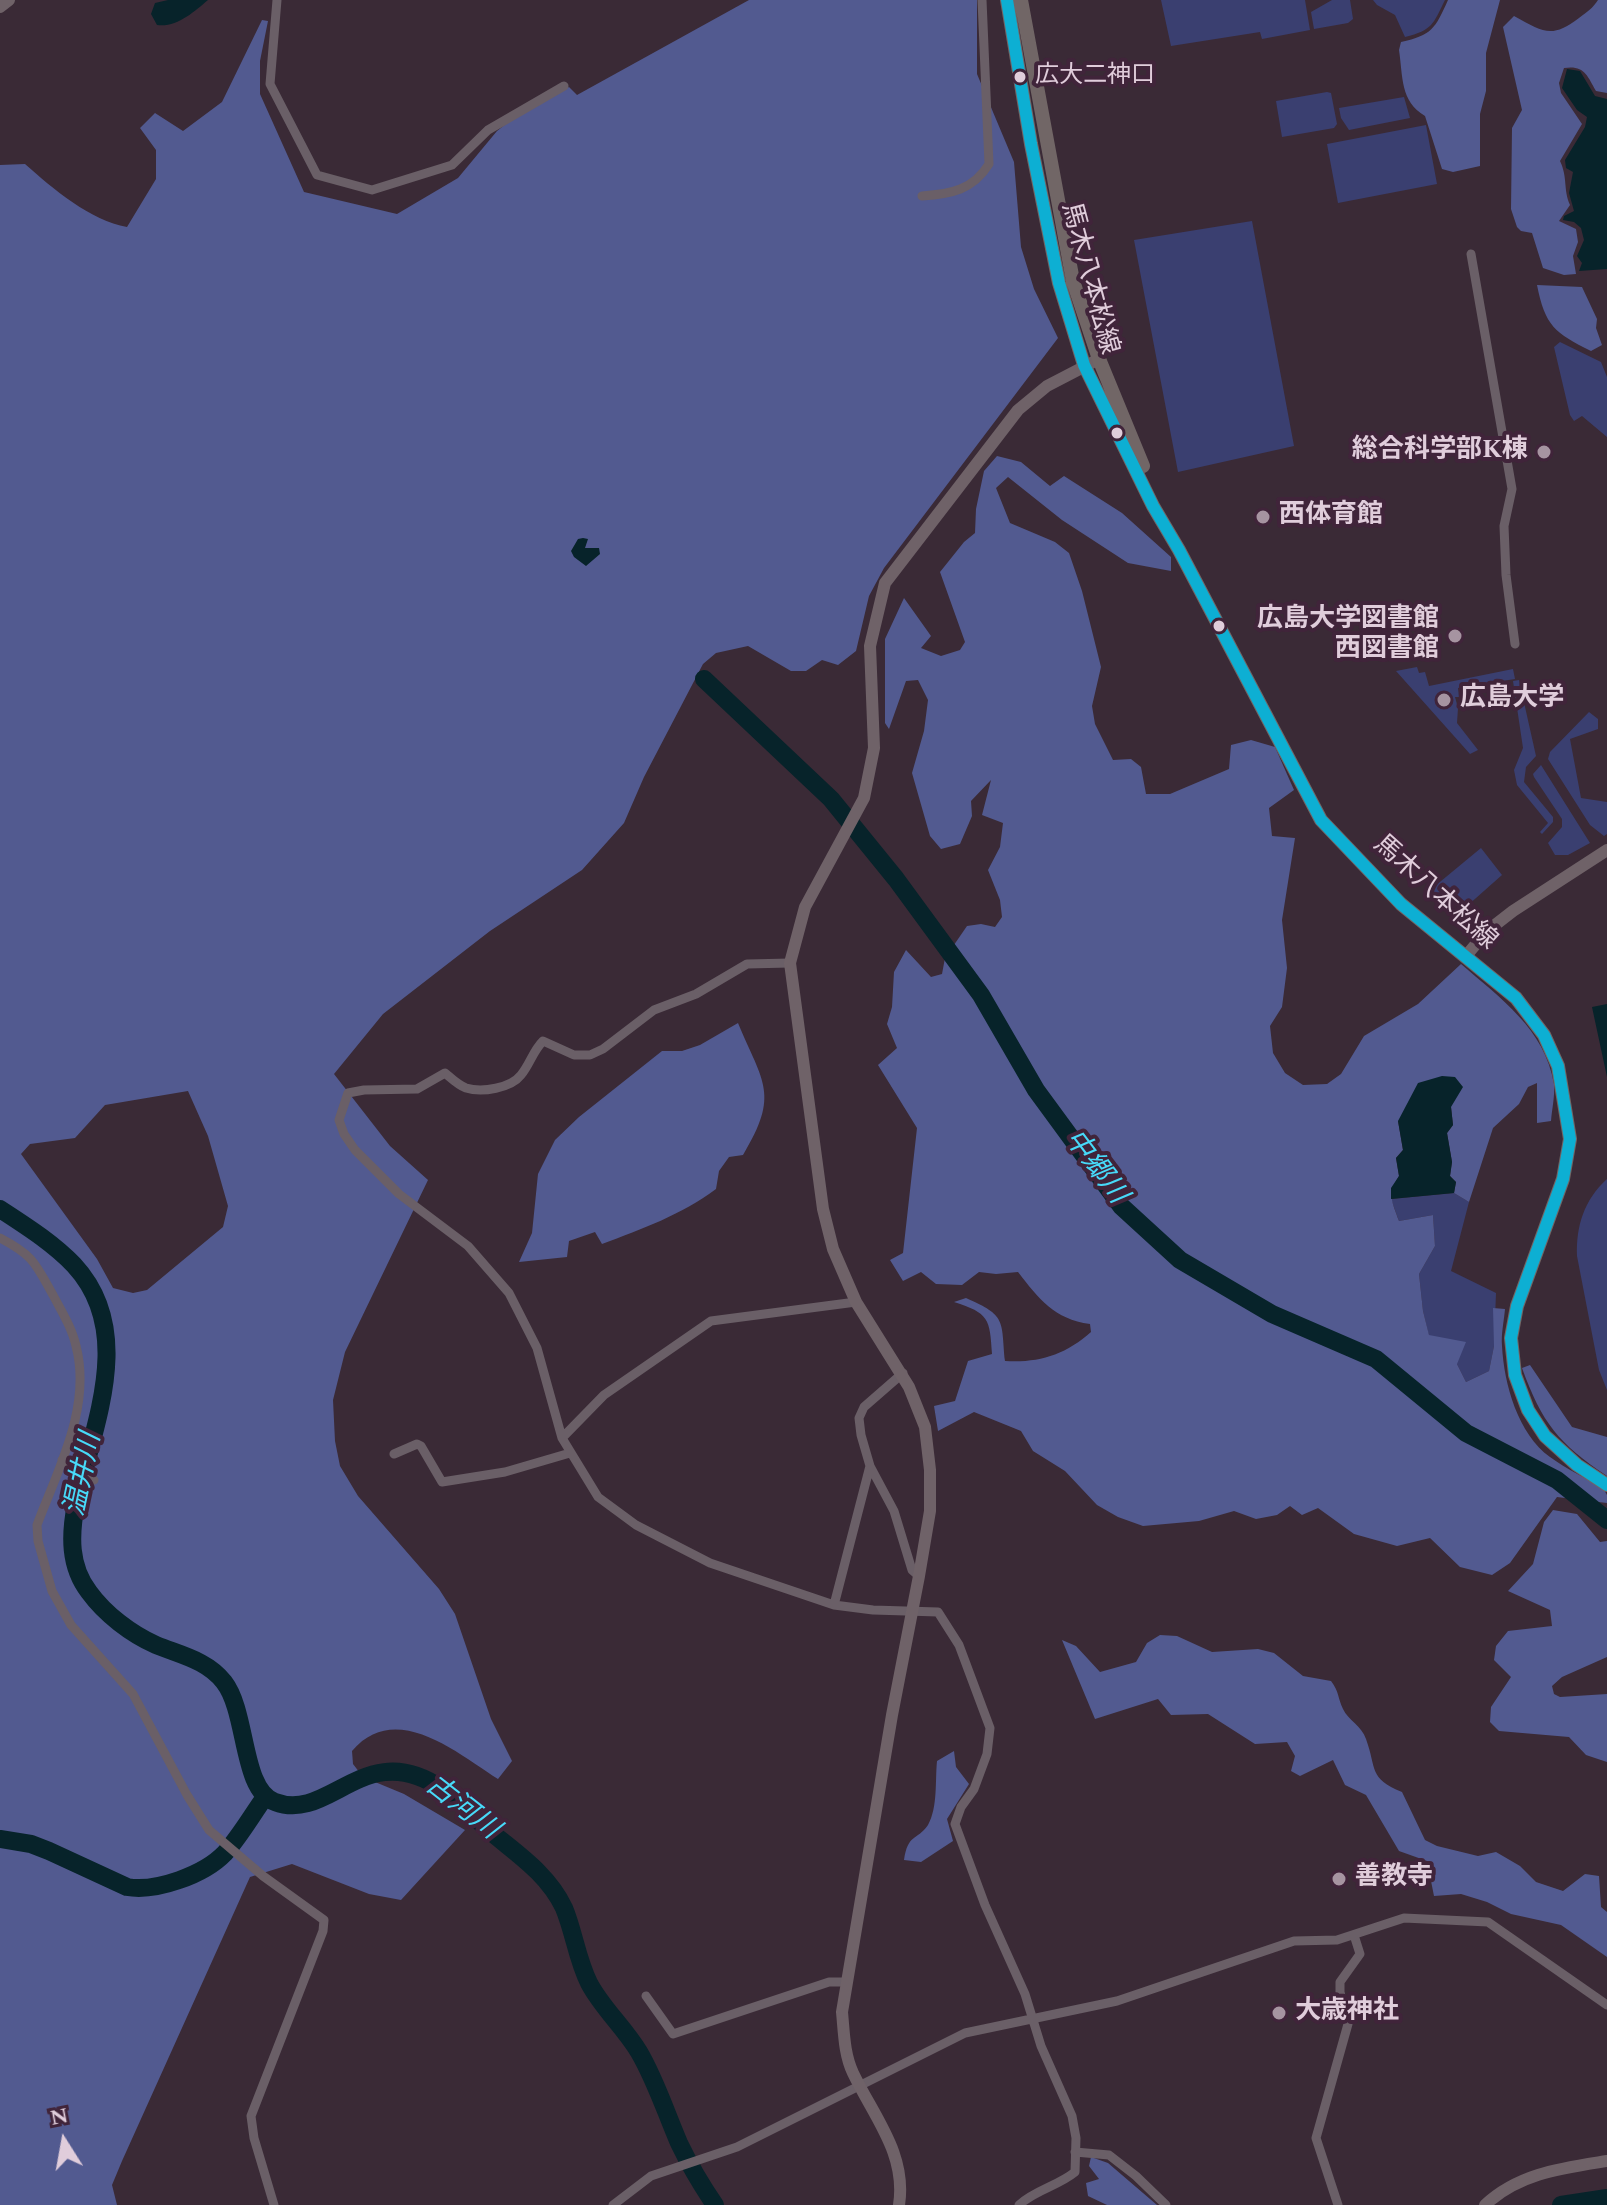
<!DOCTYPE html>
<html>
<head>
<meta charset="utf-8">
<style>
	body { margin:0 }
	#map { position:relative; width:1607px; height:2205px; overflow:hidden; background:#3a2a36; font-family:Spectral,serif }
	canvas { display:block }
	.north { position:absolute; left:24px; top:2101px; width:80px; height:80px; -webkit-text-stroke:6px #40243a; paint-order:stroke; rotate:349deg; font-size:22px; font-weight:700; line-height:32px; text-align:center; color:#e0cddb }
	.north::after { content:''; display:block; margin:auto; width:28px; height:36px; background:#e0cddb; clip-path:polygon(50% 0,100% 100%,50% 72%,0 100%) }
</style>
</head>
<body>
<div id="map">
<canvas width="1607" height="2205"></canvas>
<div class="north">N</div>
</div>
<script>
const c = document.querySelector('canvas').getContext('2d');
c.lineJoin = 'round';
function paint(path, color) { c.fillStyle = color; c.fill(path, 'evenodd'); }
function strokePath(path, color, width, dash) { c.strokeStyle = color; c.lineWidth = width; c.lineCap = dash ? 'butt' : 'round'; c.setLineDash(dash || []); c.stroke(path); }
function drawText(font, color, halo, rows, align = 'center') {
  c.font = font + ' Spectral,"Noto Sans JP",serif'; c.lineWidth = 8; c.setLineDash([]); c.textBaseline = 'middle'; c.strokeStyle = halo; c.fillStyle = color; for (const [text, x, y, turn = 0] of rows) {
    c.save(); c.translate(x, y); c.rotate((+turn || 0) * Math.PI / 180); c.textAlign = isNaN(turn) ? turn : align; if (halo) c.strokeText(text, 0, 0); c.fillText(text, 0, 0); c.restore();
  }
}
const green = new Path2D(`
	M1161 0H1305L1310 30 1262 39 1260 32 1171 46Z
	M1332 0H1350L1353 19 1348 23 1314 29 1311 12Z
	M1373 0H1445C1433 24 1433 30 1405 37L1395 15 1377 5Z
	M1327 92 1331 93 1337 124 1334 128 1282 137 1276 101Z
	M1404 97 1410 118 1349 130 1341 118 1339 108Z
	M1426 125 1437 184 1338 203 1327 144Z
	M1252 221 1294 446 1178 472 1134 240Z
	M1560 342 1601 362 1607 377V437L1582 416 1574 421 1570 415 1554 347Z
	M1417 667 1419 673 1425 672 1429 686 1513 669 1515 679 1458 688 1459 697H1455L1458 708 1457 723 1478 750 1470 754 1396 671Z
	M1519 680 1536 756 1526 767 1524 782 1553 817V822L1542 834 1540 832 1548 823 1517 785 1514 770 1523 748 1513 681Z
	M1589 712 1598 719V729L1570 739 1581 798 1607 802V834L1604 836 1590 825 1548 759 1550 752Z
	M1541 765 1590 843 1568 855H1555L1548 843 1562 827V819L1534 777 1533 774Z
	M1481 848 1502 875 1467 906 1433 897 1429 891Z
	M1607 1179V1390L1599 1370 1577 1256C1576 1226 1584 1200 1607 1179Z
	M1454 1193 1469 1202 1451 1271 1496 1293 1494 1346 1489 1371 1466 1382 1457 1364 1429 1336 1423 1311 1419 1274 1435 1246 1433 1215 1399 1221 1391 1199Z`);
const forest = new Path2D(`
	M749 0H977V74L1014 162 1021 247 1034 289 1058 338 884 568 869 596 856 651 838 665 822 660 806 671H791L748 646 716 653 703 664 644 777 624 823 582 870 490 931 383 1014 334 1074 390 1146 428 1180 345 1352 333 1400 335 1441 340 1466 358 1496 439 1589 455 1614 491 1719 512 1761 498 1779C456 1752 395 1700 352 1751L353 1764 363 1777 404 1794 465 1830 401 1900 369 1894 292 1864 250 1877 122 2161 112 2185 117 2205H0V165L25 164C52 188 91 221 127 227L156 179V150L140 128 155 113 183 131 222 102 262 20 268 21 260 61V94L304 192 397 214 458 178 497 131 517 115 569 87 577 95ZM188 1091 208 1136 228 1206 223 1227 147 1290 133 1293 113 1288 97 1259 21 1154 30 1144 75 1138 105 1105Z
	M1448 0H1500L1486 53V91L1480 114V166L1453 172 1442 169 1425 116C1400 101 1403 77 1399 50L1401 42C1432 35 1435 29 1448 0Z
	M1598 0H1607V93L1596 91C1587 75 1584 65 1564 68L1559 83 1561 93 1582 124 1560 161C1568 178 1563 189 1570 205L1559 221 1576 229 1578 242 1573 256 1576 274 1564 275 1543 268 1532 233 1521 231 1517 227 1511 209 1512 128 1522 110 1503 27 1514 16C1544 32 1551 39 1579 18 1587 12 1593 8 1598 0Z
	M1537 285 1582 287 1597 319 1596 328 1602 345 1591 351C1555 333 1545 326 1537 285Z
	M997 456 1021 462 1050 486 1064 476 1122 513 1171 557V571L1128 563 1062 520 1008 477 996 488 1010 523 1055 542 1069 553 1082 591 1101 667 1092 706 1095 724 1113 760 1131 759 1141 767 1146 794H1170L1229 769 1231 745 1251 740 1275 747 1294 790 1269 808 1272 836 1295 838 1282 920 1287 968 1282 1007 1270 1026 1273 1053 1285 1073 1303 1085 1327 1084 1341 1074 1364 1036 1418 1004 1461 964C1500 998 1545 1029 1554 1084 1555 1096 1552 1109 1551 1121L1537 1123V1083L1528 1087 1519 1104 1493 1128 1469 1202 1454 1193 1456 1182 1450 1176 1452 1162 1447 1133 1453 1125 1451 1107 1398 1121 1403 1150 1396 1158 1399 1176C1387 1195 1392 1201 1399 1221L1433 1215 1435 1246 1419 1274 1423 1311 1429 1335 1466 1342 1457 1364 1466 1382 1489 1371 1494 1346 1493 1308 1505 1309C1504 1321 1501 1334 1502 1346 1504 1384 1518 1434 1550 1457 1566 1469 1586 1478 1603 1488L1607 1495V1503L1557 1497 1510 1563 1492 1575 1460 1567 1430 1538 1397 1546 1354 1534 1318 1508 1302 1515 1290 1506 1277 1515 1256 1519 1234 1511 1199 1521 1143 1526 1118 1517 1097 1505 1065 1471 1033 1451 1021 1431 974 1412 938 1431 934 1406 955 1401 968 1361 992 1354C990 1319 989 1313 954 1302L966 1298C1007 1316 1001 1320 1005 1361 1039 1363 1065 1355 1091 1332L1090 1324C1054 1319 1039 1299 1018 1272L996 1274 979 1272 962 1285 936 1284 921 1272 903 1281 890 1260 903 1253 917 1128 878 1065 897 1048 887 1024 892 1007 894 972 906 950 931 977 942 974 945 958 967 926 981 924 995 927 1002 917 1000 900 988 870 1000 847 1003 823 982 815 991 780 971 801 972 816 960 844 941 849 930 836 912 773 924 731 928 700 918 680 906 681 889 729 885 723V639L904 598 931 636 921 648 941 656 960 650 965 642 940 572 964 542 975 533 976 509 984 471Z
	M738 1023C763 1083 780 1094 743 1155L729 1157 719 1171 716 1189C681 1215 642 1229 602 1244L595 1232 569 1241 567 1257 519 1262 532 1233 538 1174 555 1140 579 1117 662 1051H682L700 1045Z
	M1530 1365 1572 1427 1607 1437V1476C1558 1443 1542 1423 1522 1368Z
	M1553 1510 1577 1514 1600 1542 1607 1541V1657L1562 1677 1552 1686 1554 1694 1560 1697 1607 1694V1762L1586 1755 1569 1737 1499 1731 1490 1722 1491 1707 1511 1677 1494 1660 1496 1646 1508 1631 1552 1626 1550 1610 1508 1591 1533 1564 1544 1522Z
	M1160 1635 1177 1636 1212 1652 1258 1649 1274 1653 1303 1676 1331 1681C1339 1691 1338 1699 1343 1709 1348 1720 1362 1726 1366 1739 1377 1769 1368 1778 1402 1792L1425 1840 1437 1846 1478 1856 1496 1852 1520 1866 1536 1882 1563 1891 1585 1874 1599 1876 1601 1907 1607 1912V1957L1561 1925 1511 1914 1487 1902 1461 1894 1434 1896 1427 1861 1399 1851 1366 1795 1345 1785 1333 1760 1300 1776 1291 1771 1295 1756 1287 1742 1255 1744 1208 1714 1171 1715 1158 1699 1095 1719 1062 1640 1076 1646 1100 1672 1136 1662 1147 1643Z
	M954 1751 956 1767 969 1784 947 1819 953 1841 921 1862 904 1860C908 1833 917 1841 928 1825 938 1807 935 1781 937 1761Z
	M1091 2157 1108 2163 1157 2205H1107L1088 2196 1086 2183 1099 2179 1089 2166Z`);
const water = new Path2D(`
	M168 0H208C194 12 176 28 157 25L151 14 155 3Z
	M1567 69 1580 71 1595 96 1607 99V269L1579 271 1582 263 1577 256 1584 240 1581 228 1574 222 1563 220 1564 216 1574 211 1569 193 1573 172 1566 168 1565 160 1585 127 1587 117 1577 110 1562 88Z
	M583 538 588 539 585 548H599L600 554 586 566 574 557 571 551 578 539Z
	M1607 1004V1077L1592 1007Z
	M1442 1076 1455 1077 1463 1087 1451 1107 1453 1125 1447 1133 1452 1162 1450 1176 1456 1182 1454 1193 1391 1199V1188L1399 1176 1396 1158 1403 1150 1398 1121 1418 1083Z`);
const river = new Path2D(`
	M704 679 831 799 896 879 981 995 1036 1090 1121 1206 1180 1260 1272 1314 1376 1359 1466 1433 1557 1480 1607 1520
	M0 1209C26 1226 53 1243 74 1265 137 1333 92 1427 76 1504 70 1535 69 1566 89 1592 105 1614 131 1634 156 1645 180 1655 207 1660 224 1682 248 1713 241 1790 275 1802 330 1823 365 1736 442 1789 458 1800 471 1814 485 1827 514 1852 547 1872 564 1908 574 1932 577 1959 589 1983 602 2008 624 2027 639 2052 656 2081 666 2113 679 2143 689 2164 702 2186 715 2205
	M0 1839 31 1844 49 1851 127 1887C156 1892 204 1875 225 1853 240 1836 252 1815 265 1797
	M1561 2205 1607 2198`);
const street = new Path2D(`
	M277 0 270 84 317 175 372 190 452 165 488 130 564 86
	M922 196C951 194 973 190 989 164L982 0
	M1471 254 1512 489 1504 526 1506 575 1515 644
	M790 963 747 964 696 994 654 1010 603 1049 590 1055H574L543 1041C533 1051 530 1064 521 1075 511 1088 482 1093 466 1088 458 1085 451 1078 445 1073L417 1089 364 1090 348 1093 339 1120 344 1134 355 1150 399 1194 468 1246 509 1293 537 1348 562 1438 598 1497 636 1525 710 1563 834 1605 873 1610 938 1612 959 1645 990 1728 987 1754 974 1789 961 1807 955 1824 985 1905 1025 1994 1041 2046 1072 2116 1076 2138 1075 2172C1058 2186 1035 2190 1019 2205
	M0 1238C34 1256 35 1263 53 1295 62 1312 72 1328 76 1346 92 1407 58 1469 37 1525L38 1541 52 1591 71 1625 133 1694 187 1795 209 1830 263 1876 324 1920 323 1931 251 2116 254 2138 274 2205
	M562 1438 604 1395 711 1321 856 1302
	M394 1454 417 1444 421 1446 442 1482 505 1472 570 1453
	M62 1460 94 1480
	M870 1466 894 1511 912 1570 919 1576
	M834 1605 870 1466 861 1435 859 1418 864 1407 903 1373
	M646 1996 673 2034 829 1982H846
	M1075 2152 1109 2155 1136 2176 1166 2205
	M613 2205 651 2176 737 2147 965 2033 1117 2001 1294 1941 1337 1940 1404 1918 1488 1922 1607 2005
	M1338 2205 1316 2138 1348 2024 1340 1992V1982L1360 1954 1354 1935`);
const secondary = new Path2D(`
	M0 7 9 0
	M1466 956 1486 932 1513 911 1607 850
	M899 2205C907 2154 874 2117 853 2073 844 2054 844 2032 842 2012L892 1715 919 1576 930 1511V1470L925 1427 909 1387 856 1302 833 1249 823 1209 790 963 805 907 864 798 874 748 870 646 885 583 1018 410 1047 386 1099 359
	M1485 2205C1519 2173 1563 2168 1607 2161`);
const primary = new Path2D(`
	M1007 0 1031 144 1059 283 1084 365 1153 506 1179 550 1321 820 1401 904 1516 998 1544 1035 1558 1066 1570 1139 1563 1179 1517 1306 1511 1338 1515 1375 1528 1410 1545 1436 1577 1465 1607 1485
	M1021 0 1073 281 1099 359 1143 466`);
const bus1 = new Path2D(`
	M1007 0 1031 144 1059 283 1084 365 1153 506 1179 550 1321 820 1401 904 1516 998 1544 1035 1558 1066 1570 1139 1563 1179 1517 1306 1511 1338 1515 1375 1528 1410 1545 1436 1577 1465 1607 1485`);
const markers = [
	[1020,77,7,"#e0cddb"],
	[1117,433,7,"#e0cddb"],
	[1544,452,8,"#a694a1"],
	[1263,517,8,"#a694a1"],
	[1219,626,7,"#e0cddb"],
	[1455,636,8,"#a694a1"],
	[1444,700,8,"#a694a1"],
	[1339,1879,8,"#a694a1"],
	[1279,2013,8,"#a694a1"]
];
const busNames = [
	["広大二神口",1035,77]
];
const streetNames = [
	["馬木八本松線",1088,279,75],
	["馬木八本松線",1434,894,42]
];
const poiNames = [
	["総合科学部K棟",1528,452,"right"],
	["西体育館",1279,517],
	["広島大学図書館",1439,621,"right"],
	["西図書館",1439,651,"right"],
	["広島大学",1460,700],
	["善教寺",1355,1879],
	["大歳神社",1295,2013]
];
const waterNames = [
	["中郷川",1094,1168,53],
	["温井川",85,1475,-78],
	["古河川",461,1809,38]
];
paint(green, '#3a3f70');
paint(forest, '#525a90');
paint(water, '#07232a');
strokePath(river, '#07232a', 18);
strokePath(street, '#6a5f67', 9);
strokePath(secondary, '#6f6268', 12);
strokePath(primary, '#716666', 14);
strokePath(bus1, '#0dafd3', 12);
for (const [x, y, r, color] of markers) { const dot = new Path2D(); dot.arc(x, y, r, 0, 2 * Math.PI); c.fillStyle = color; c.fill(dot); strokePath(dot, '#40243a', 3); }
drawText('24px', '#e0cddb', '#40243a', busNames, 'left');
drawText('26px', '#e0cddb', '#40243a', streetNames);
drawText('bold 26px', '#e0cddb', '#40243a', poiNames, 'left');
drawText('italic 28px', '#47daf9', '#40243a', waterNames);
</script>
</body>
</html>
